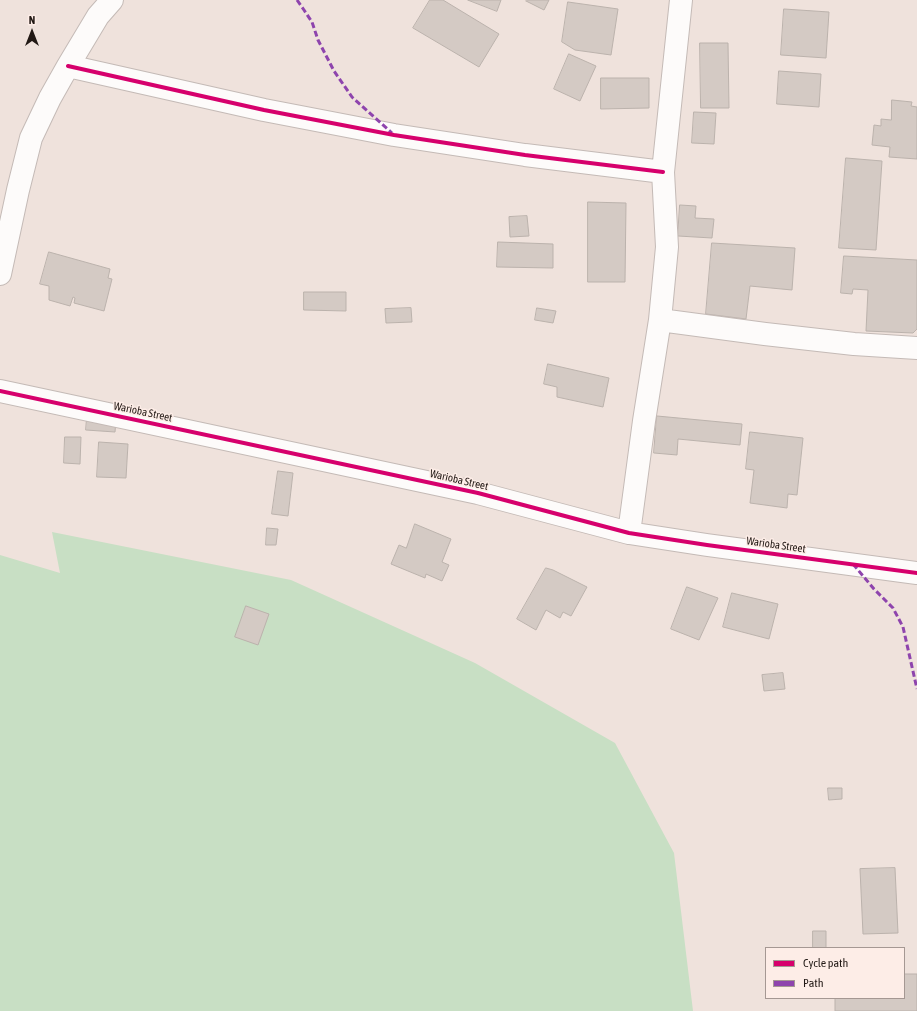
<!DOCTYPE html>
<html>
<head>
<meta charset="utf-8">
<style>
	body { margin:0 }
	#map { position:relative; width:917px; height:1011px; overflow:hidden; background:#efe2dc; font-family:"Asap Condensed",sans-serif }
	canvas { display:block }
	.legend { position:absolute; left:765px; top:947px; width:140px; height:52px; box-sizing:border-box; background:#fdede7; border:1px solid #a59893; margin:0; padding:5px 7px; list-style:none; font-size:12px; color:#221915 }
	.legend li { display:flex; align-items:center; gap:8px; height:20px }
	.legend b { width:20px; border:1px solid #a59893 }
	.north { position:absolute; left:12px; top:12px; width:40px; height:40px; -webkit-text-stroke:3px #fdede7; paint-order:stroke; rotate:0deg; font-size:11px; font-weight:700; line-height:16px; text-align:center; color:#221915 }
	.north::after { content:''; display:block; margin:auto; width:14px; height:18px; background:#221915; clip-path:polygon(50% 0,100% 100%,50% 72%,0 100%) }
</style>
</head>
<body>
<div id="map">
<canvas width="917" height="1011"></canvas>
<ul class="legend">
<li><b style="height:5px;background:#d6006c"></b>Cycle path</li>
<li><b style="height:5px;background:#8e44ad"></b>Path</li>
</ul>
<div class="north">N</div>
</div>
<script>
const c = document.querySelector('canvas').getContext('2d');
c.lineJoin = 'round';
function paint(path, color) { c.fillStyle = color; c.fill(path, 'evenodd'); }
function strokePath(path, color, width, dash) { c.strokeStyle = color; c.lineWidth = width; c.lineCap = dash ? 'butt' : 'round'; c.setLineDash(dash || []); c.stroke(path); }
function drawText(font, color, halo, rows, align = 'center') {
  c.font = font + ' "Asap Condensed",sans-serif'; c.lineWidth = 3; c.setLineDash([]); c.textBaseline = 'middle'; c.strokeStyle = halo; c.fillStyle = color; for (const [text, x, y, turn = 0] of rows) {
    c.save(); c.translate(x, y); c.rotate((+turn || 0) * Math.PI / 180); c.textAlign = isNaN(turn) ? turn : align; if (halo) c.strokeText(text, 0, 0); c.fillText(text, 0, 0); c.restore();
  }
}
const green = new Path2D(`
	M52 532 291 580 475 663 615 743 674 853 693 1011H0V555L60 573Z`);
const building = new Path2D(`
	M430 0H443L499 34 479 67 413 28Z
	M468 0H501L497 11Z
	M527 0H549L544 10 526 1Z
	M568 2 618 9 611 55 575 50 562 42Z
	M784 9 829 12 826 58 781 55Z
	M700 43H728L729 108H701Z
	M569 54 596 66 580 101 554 89Z
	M779 71 821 74 819 107 777 104Z
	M601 78H649V108L601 109Z
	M892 100 912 102 911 106 917 107V159L889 157 890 147 872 145 874 125 881 126V119L891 120Z
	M694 112 716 113 714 144 692 143Z
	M846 158 882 161 876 250 839 248Z
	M588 202 626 203 625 282H588Z
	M680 205 696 206 695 218 714 219 712 238 678 236Z
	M527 216 529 236 510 237 509 217Z
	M498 242 553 244V268L497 267Z
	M712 243 795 248 792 290 750 286 746 319 706 314Z
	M49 252 110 269 108 278 112 279 104 311 74 303 75 298 73 297 70 306 49 300V286L40 284Z
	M844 256 917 260V329L913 333 866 331 868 290 853 289 852 294 841 293Z
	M304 292H346V311L304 310Z
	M411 308 412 322 386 323 385 309Z
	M537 308 556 311 553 323 535 320Z
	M548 364 609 378 603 407 557 397V387L544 384Z
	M657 416 742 424 740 445 678 439 677 455 654 453Z
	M87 418 116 420 115 432 86 430Z
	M750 432 803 438 797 495 788 494 787 508 750 503 754 470 746 469Z
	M65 437H81L80 464 64 463Z
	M99 442 128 444 126 478 97 477Z
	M278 471 293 473 288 516 272 514Z
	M415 524 451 539 442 562 449 565 442 581 426 574 425 578 391 564 399 545 406 548Z
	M267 528 278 529 276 545H266Z
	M546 568 553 570 587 587 571 616 563 612 560 618 546 610 536 630 517 619Z
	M687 587 718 598 699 640 671 629Z
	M732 593 778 604 769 639 723 627Z
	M246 606 269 614 258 645 235 637Z
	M783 673 785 689 764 691 762 675Z
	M828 788H842V799L829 800Z
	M895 868 898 933 863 934 860 869Z
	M813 931H826V948H813Z
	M904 974H917V1011H835V998H904Z`);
const minor = new Path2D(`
	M68 66 264 110 394 135 525 155 663 172
	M0 274 18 190 31 138 50 98 68 66 98 16 112 0
	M660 320 765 334 854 344 917 348
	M0 391 478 493 629 533 707 545 917 573
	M629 533 644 421 660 320 667 247 663 172 681 0`);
const quiet = new Path2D(`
	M297 0 304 10 312 22 318 40 334 71 352 97 392 133
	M853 564 874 589 893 608 903 627 917 689`);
const cycleway = new Path2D(`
	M68 66 264 110 394 135 525 155 663 172
	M0 391 478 493 629 533 707 545 917 573`);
const streetNames = [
	["Warioba Street",143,412,12],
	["Warioba Street",459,480,13],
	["Warioba Street",776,545,8]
];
paint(green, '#c8dfc4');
paint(building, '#d4cac4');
strokePath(building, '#bbb2ac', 1);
strokePath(minor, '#c4bab6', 24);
strokePath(minor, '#fdfbfa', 22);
strokePath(quiet, '#8e44ad', 3, [6, 3]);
strokePath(cycleway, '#d6006c', 4);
drawText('11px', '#221915', '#fdede7', streetNames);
</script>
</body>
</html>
